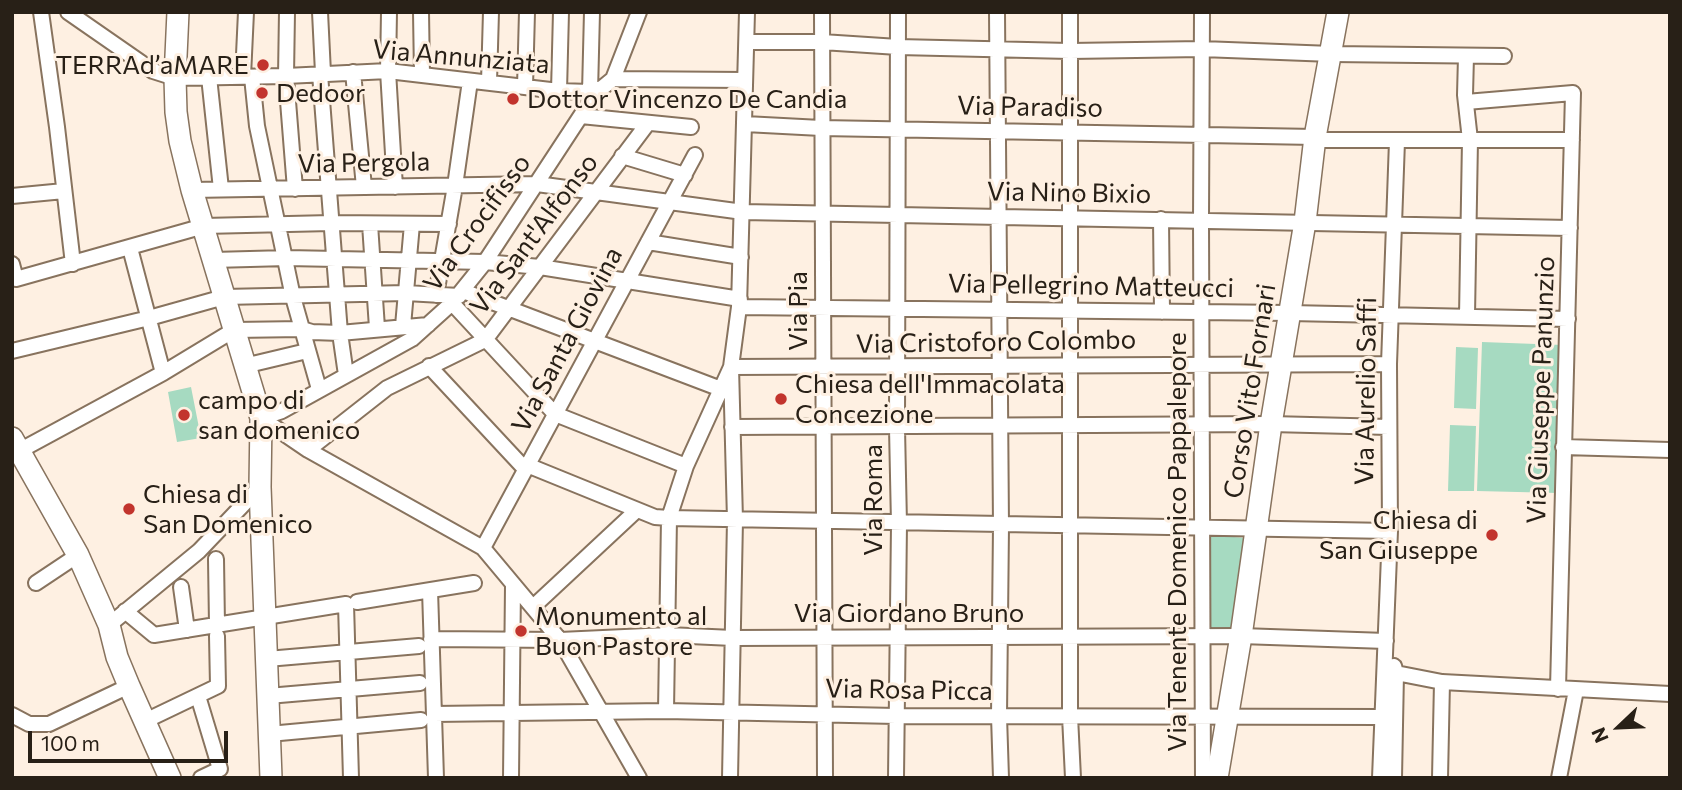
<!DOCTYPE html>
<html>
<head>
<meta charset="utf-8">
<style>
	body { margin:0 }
	#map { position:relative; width:1682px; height:790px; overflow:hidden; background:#fef0e2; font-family:Commissioner,sans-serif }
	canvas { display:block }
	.frame { position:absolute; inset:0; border:14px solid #282017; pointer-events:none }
	.north { position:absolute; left:1584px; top:692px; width:70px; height:70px; -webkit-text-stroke:5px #fef0e2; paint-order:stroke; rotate:247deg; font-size:19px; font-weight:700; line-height:28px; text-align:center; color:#282017 }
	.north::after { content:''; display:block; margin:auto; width:24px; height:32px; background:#282017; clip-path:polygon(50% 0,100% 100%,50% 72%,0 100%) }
	.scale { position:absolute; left:28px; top:731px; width:200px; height:32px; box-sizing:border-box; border:4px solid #282017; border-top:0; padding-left:9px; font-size:21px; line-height:24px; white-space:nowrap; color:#282017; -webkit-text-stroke:5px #fef0e2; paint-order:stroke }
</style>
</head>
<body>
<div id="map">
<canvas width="1682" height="790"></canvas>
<div class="frame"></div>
<div class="north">N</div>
<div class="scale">100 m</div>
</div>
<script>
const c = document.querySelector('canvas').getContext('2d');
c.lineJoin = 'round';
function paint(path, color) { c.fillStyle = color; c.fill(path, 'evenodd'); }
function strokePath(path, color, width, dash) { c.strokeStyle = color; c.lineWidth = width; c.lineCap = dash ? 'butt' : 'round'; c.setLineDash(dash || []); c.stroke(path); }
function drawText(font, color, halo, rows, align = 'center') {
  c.font = font + ' Commissioner,sans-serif'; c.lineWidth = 6; c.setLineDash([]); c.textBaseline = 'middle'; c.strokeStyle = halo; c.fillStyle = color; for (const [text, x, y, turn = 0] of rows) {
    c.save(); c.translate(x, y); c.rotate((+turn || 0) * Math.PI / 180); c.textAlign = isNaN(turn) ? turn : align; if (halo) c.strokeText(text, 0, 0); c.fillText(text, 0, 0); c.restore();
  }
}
const green = new Path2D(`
	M1482 342 1563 345 1558 493 1477 491Z
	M1456 347 1478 348 1476 409 1454 408Z
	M191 387 201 438 177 442 168 392Z
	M1450 425 1476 426 1474 491H1448Z
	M1208 535 1247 538 1231 633 1209 632Z`);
const street = new Path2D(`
	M41 12 57 127 73 264
	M68 12 153 71 175 78 286 76 388 71 559 91 590 92 602 88 613 79 639 12
	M287 12 286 76 295 189
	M320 12 323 73
	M389 12 388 71 395 187
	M421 12 422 75
	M822 12 825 778
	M997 12 1001 526 999 716 1001 778
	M1070 12V716L1073 778
	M1202 12 1201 220 1203 778
	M747 42H822L898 47 1070 51 1202 49 1332 54 1504 56
	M1466 56 1465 95 1470 140 1467 316
	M353 72 364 187
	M320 74 340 333 346 375
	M243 76 246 12
	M209 77 221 189
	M252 77 257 126 270 188 293 297 319 389
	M613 79 745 80
	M489 82 491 12
	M525 87 527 12
	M559 91 561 12
	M590 92 592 12
	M1466 102 1573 93 1558 689
	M581 116 691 127
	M745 124 821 128 1315 137
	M1315 140H1572
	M622 156 685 175
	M192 190 537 184 743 212 1570 228
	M12 196 64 191
	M1161 219 1162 312
	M370 224 377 328
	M648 242 741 257
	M130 248 163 373
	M213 260 287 258 485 262 540 267 740 299
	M12 264 16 279 204 226 331 223 449 224
	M463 291 721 389
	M436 295 455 186 470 81
	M452 303 555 414 686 466
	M739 307 1290 313 1568 319
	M403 326 412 224
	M12 351 149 318 224 297 406 293 459 296
	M244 366 307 351
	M429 366 525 469
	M261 418 308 450 483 548 560 640 639 778
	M261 418 282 411 412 339 452 303 485 262 597 91
	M732 427 1271 424 1389 427
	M1563 447 1670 450
	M308 450 387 388 485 340 648 123
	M19 451 163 373 234 330 302 329 312 332 340 333 428 325
	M527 465 655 517 669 518 1390 531
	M483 548 695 155
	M216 559 217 625
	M36 583 78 555
	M181 587 187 630
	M430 590 436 778
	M357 602 474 583
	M534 606 637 510
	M125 611 154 635 346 604 351 778
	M109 625 199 551 260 487
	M431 639 560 640 668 635 733 638 1241 636 1386 641
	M267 659 419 646
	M1396 673 1442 682 1670 694
	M198 696 220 769 201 778
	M268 696 420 683
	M666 711 669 518 686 466 731 367 1389 364
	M434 714 666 711 896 716 1383 717
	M12 715 29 724H49L129 686
	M145 721 218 686 217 636
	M269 734 421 720
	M511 778 513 585
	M730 778 735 520 731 367 739 307 747 12
	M896 778 899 524 897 428 898 12
	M1380 778 1390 531 1389 364 1397 141
	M1394 778 1396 673 1394 666
	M1440 778 1442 682
	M1559 778 1576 690`);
const secondary = new Path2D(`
	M178 12 175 78 176 112 180 141 192 190 261 418 260 487 271 778
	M12 438 78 555 109 625 117 657 129 686 170 778
	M1217 778 1241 636 1271 424 1305 222 1315 137 1338 12`);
const markers = [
	[263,65,7,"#c2342d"],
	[262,93,7,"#c2342d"],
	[513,99,7,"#c2342d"],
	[781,399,7,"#c2342d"],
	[184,415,7,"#c2342d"],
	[129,509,7,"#c2342d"],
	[1492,535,7,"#c2342d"],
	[521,631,7,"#c2342d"]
];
const streetNames = [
	["Via Annunziata",461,57,5],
	["Via Paradiso",1030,107,1],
	["Via Pergola",364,163,-1],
	["Via Nino Bixio",1069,193,1],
	["Via Crocifisso",477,223,-54],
	["Via Sant'Alfonso",534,234,-53],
	["Via Pellegrino Matteucci",1091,286,1],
	["Via Pia",798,311,-90],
	["Via Santa Giovina",567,340,-62],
	["Via Cristoforo Colombo",996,342,-1],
	["Via Giuseppe Panunzio",1541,390,-88],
	["Corso Vito Fornari",1250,391,-81],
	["Via Aurelio Saffi",1366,391,-89],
	["Via Roma",873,500,-90],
	["Via Tenente Domenico Pappalepore",1177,542,-90],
	["Via Giordano Bruno",909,613],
	["Via Rosa Picca",909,690,1]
];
const poiNames = [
	["TERRAd’aMARE",249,65,"right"],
	["Dedoor",276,93],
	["Dottor Vincenzo De Candia",527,99],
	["Chiesa dell'Immacolata",795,384],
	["Concezione",795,414],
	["campo di",198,400],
	["san domenico",198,430],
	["Chiesa di",143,494],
	["San Domenico",143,524],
	["Chiesa di",1478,520,"right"],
	["San Giuseppe",1478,550,"right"],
	["Monumento al",535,616],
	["Buon Pastore",535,646]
];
paint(green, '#a6dac1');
strokePath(street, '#88735e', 18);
strokePath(secondary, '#88735e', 24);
strokePath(street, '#fff', 14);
strokePath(secondary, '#fff', 21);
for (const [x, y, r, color] of markers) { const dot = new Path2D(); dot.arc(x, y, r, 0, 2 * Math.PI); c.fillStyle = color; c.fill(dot); strokePath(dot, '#fef0e2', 2.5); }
drawText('26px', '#282017', '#fef0e2', streetNames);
drawText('26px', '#282017', '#fef0e2', poiNames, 'left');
</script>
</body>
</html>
